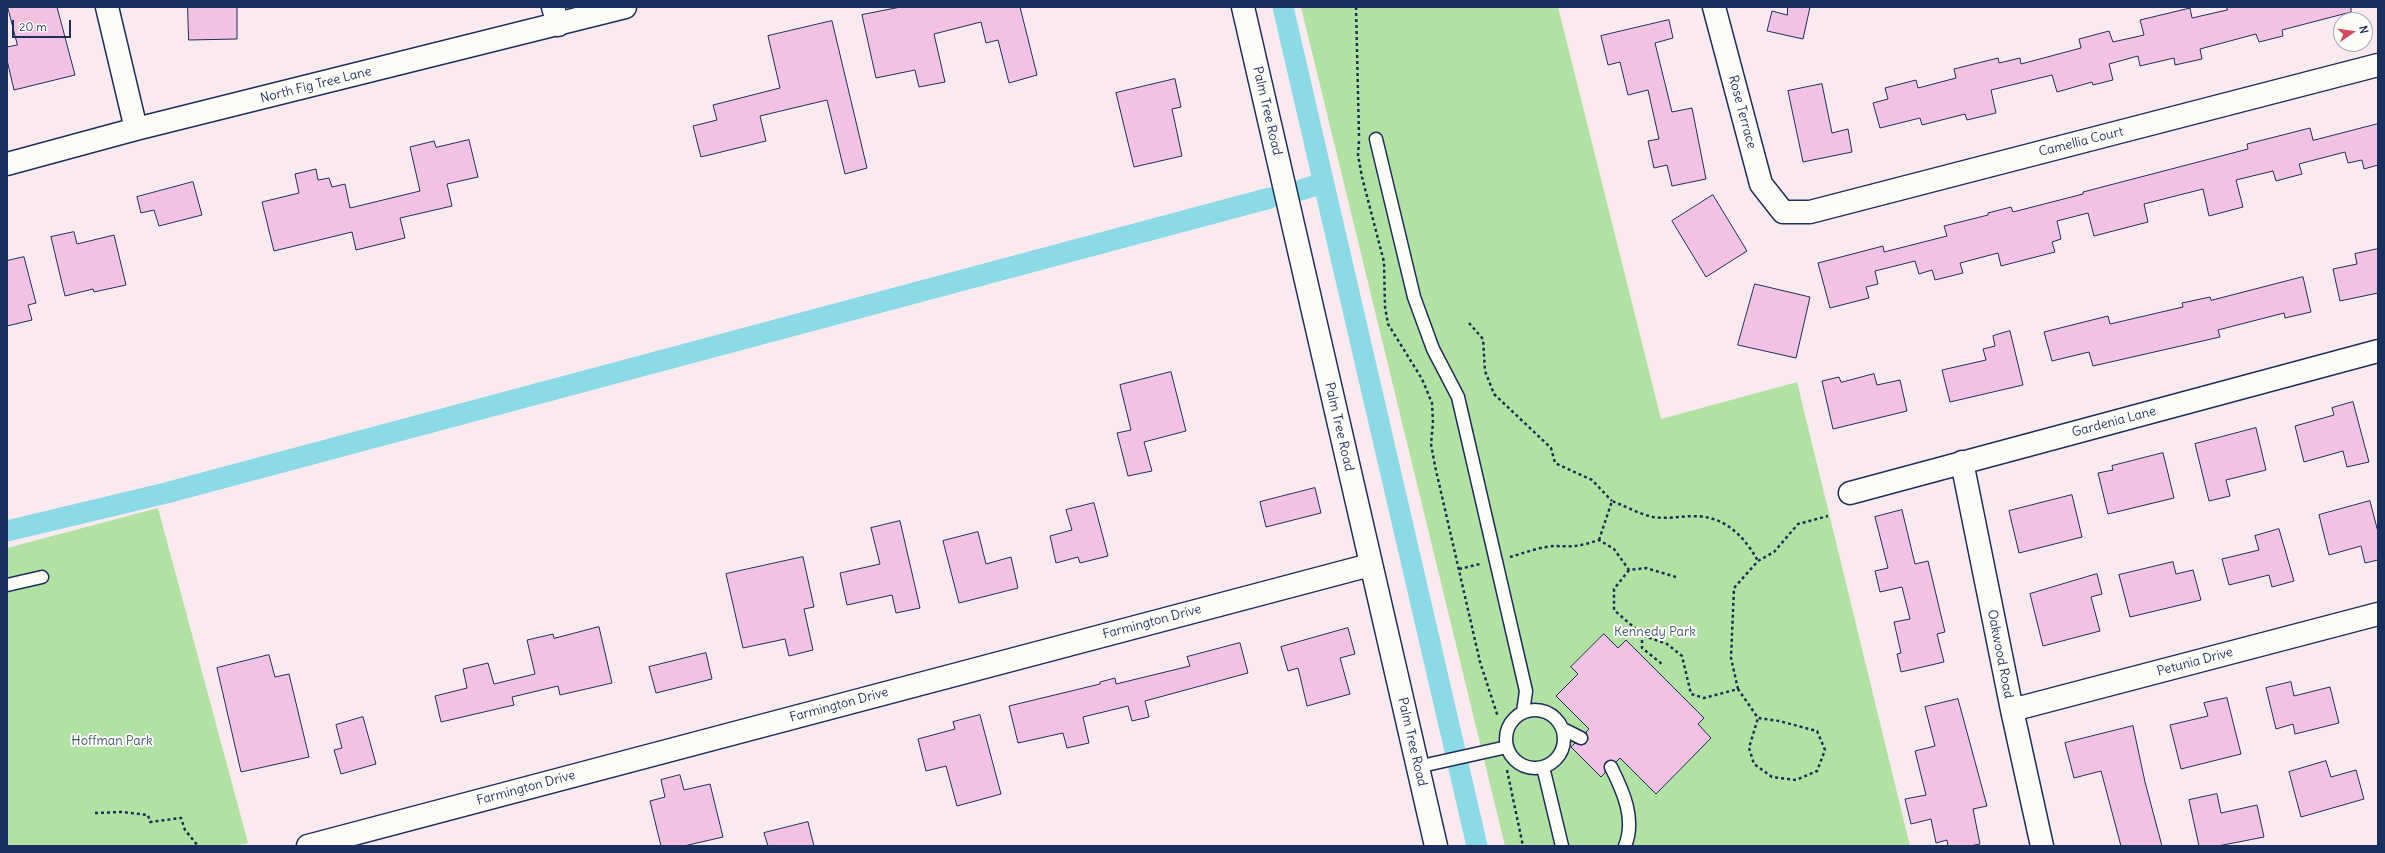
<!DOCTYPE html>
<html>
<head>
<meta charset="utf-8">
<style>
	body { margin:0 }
	#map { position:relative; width:2385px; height:853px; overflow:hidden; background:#faeaf0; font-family:Delius,sans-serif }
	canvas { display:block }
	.frame { position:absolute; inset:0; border:8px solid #1b2f5e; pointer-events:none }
	.north { position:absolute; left:2333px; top:12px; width:40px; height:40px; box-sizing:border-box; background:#fdfcf7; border:1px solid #a3aaba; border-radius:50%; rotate:77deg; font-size:11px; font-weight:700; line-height:16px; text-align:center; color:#1b2f5e }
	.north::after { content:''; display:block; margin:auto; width:14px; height:18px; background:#d1495b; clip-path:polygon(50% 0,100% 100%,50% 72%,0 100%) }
	.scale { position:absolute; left:12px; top:20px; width:59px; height:18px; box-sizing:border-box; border:2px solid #1b2f5e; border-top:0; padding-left:5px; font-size:12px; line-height:14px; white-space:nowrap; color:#1b2f5e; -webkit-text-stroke:3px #fdfcf7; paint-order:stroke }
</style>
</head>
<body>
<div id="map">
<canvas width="2385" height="853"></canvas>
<div class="frame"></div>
<div class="north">N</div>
<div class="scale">20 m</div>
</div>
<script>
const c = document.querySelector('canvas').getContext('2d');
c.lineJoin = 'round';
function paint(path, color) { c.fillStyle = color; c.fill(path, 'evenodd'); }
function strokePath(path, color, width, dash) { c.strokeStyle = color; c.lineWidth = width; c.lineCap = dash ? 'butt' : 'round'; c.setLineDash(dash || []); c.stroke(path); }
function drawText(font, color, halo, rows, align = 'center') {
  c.font = font + ' Delius,sans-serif'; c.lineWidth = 4; c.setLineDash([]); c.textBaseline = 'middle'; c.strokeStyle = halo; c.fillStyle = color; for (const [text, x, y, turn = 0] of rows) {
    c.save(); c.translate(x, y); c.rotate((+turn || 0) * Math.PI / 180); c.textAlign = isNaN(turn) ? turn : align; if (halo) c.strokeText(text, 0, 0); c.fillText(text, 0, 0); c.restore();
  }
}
const green = new Path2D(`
	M1301 7H1558L1661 419 1797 382 1910 846H1505Z
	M158 508 248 843 235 846H7V548Z`);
const canal = new Path2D(`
	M1283 7 1477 846
	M1301 190 1323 183
	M7 531 166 493 1270 198`);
const building = new Path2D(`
	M8 7H57L75 75 14 90 7 60V47L17 45Z
	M188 7H237V39L189 40Z
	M901 7H1020L1037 75 1009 83 998 40 986 43 981 22 934 34 945 82 919 87 915 70 876 78 862 15Z
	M1788 7H1810L1803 39 1767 31 1772 11 1787 15Z
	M2227 7H2351V12L2282 30 2283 36 2259 42 2256 34 2200 49 2202 59 2175 65 2174 58 2140 66 2138 56 2109 64 2113 80 2093 85 2092 82 2057 92 2052 75 1991 90 1996 113 1967 120 1965 114 1922 125 1920 118 1880 128 1873 103 1888 99 1885 88 1916 80 1918 88 1956 78 1954 69 1998 58 1999 63 2020 58 2021 64 2081 48 2079 39 2109 31 2113 42 2144 35 2140 20 2190 8 2192 18 2227 10Z
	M1669 20 1673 38 1655 43 1672 112 1692 108 1706 179 1672 186 1667 165 1654 168 1648 141 1659 139 1648 90 1628 95 1620 62 1608 65 1601 36Z
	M832 21 867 168 845 174 827 100 760 116 766 141 701 157 693 126 717 120 713 105 780 88 768 36Z
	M1175 79 1181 107 1172 109 1182 156 1134 167 1116 93Z
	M1822 84 1832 133 1848 129 1852 152 1803 162 1788 91Z
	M2378 124V165L2364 169 2362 160 2348 163 2345 152 2299 164 2302 174 2276 181 2273 171 2236 180 2243 207 2209 216 2203 189 2144 204 2148 222 2094 236 2088 213 2057 221 2061 239 2052 242 2055 252 2001 266 1998 253 1960 263 1963 273 1935 280 1932 270 1919 274 1915 261 1875 271 1878 284 1866 287 1869 298 1830 308 1818 263 1883 246 1884 252 1947 236 1944 226 1988 215V213L2011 207 2013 212 2083 194V192L2248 149 2247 144 2310 128 2313 140Z
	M469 140 478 177 447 184 452 206 400 218 405 238 356 250 352 232 274 251 262 202 299 193 295 174 316 169 318 180 329 178 332 187 345 184 350 208 420 191 410 147 434 141 436 147Z
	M193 182 202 215 159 226 154 210 141 213 137 197Z
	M1713 195 1747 251 1706 277 1672 221Z
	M74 232 77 244 114 235 126 285 94 292 93 289 65 296 51 237Z
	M2378 249V293L2340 301 2333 269 2357 264 2355 254Z
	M24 257 36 303 28 305 32 320 7 326V261Z
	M2303 277 2311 312 2285 318 2284 313 2218 330 2220 337 2093 366 2089 352 2052 361 2044 332 2108 316 2110 324 2183 307 2182 303 2210 297 2211 300Z
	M1755 284 1810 297 1796 358 1738 345Z
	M2010 331 2023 385 1950 402 1942 370 1986 360 1983 349 1995 346 1993 336Z
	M1171 372 1186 431 1144 442 1152 471 1128 476 1117 433 1131 430 1120 385Z
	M1874 374 1877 385 1900 380 1907 411 1833 429 1822 381 1839 377 1841 382Z
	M2353 402 2369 462 2347 467 2343 451 2304 462 2295 426 2334 415 2332 408Z
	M2256 428 2266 470 2226 480 2230 496 2209 501 2195 444Z
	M2163 453 2174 498 2108 514 2098 473 2113 470 2112 466Z
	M1315 488 1321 513 1266 527 1260 502Z
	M2072 495 2082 537 2019 553 2009 511Z
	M2370 501 2378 532V560L2365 563 2361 546 2329 555 2319 515Z
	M1094 503 1108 556 1080 563 1078 557 1056 563 1050 536 1072 530 1066 510Z
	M1902 510 1915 564 1928 561 1945 632 1937 634 1944 662 1901 672 1897 654 1901 653 1894 622 1910 619 1902 587 1880 592 1875 571 1888 568 1875 517Z
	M900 521 920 608 896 613 892 595 847 605 840 573 880 564 871 528Z
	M2279 529 2294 581 2272 587 2269 575 2229 585 2222 559 2259 550 2255 536Z
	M978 532 986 564 1011 557 1018 588 959 603 943 541Z
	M803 557 814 607 804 609 813 650 789 656 785 639 743 648 726 574Z
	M2173 562 2176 574 2193 570 2201 600 2130 617 2119 575Z
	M2097 574 2102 594 2091 597 2100 631 2043 646 2030 594Z
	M599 627 612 683 560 695 558 686 512 697 514 705 441 722 435 696 467 688 463 669 488 663 494 684 535 674 527 640 553 634 554 638Z
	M1348 628 1355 654 1340 658 1350 694 1307 706 1298 668 1288 671 1281 647Z
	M1604 634 1618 648 1626 640 1704 718 1698 724 1711 738 1656 794 1620 758 1616 762 1611 760 1605 763V773L1601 777 1571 747 1575 743 1581 745 1585 744 1588 738 1586 732 1589 729 1556 696 1578 674 1571 667Z
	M1240 643 1248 673 1145 701 1149 717 1132 721 1128 706 1083 717 1089 743 1067 748 1063 733 1018 743 1009 706 1100 684V682L1115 678 1116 684 1190 666 1187 657Z
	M706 653 712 679 656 693 649 667Z
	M269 655 275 677 289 674 309 757 241 772 217 668Z
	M2291 682 2294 696 2330 687 2339 723 2295 734 2293 724 2276 729 2266 688Z
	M2227 698 2241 754 2181 769 2170 725 2208 716 2204 703Z
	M1958 699 1987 806 1973 809 1980 844 1970 846H1948L1947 840 1936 843 1931 819 1911 824 1905 799 1926 795 1915 751 1935 746 1925 707Z
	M980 715 1001 794 957 806 946 766 926 771 918 739 955 729 953 722Z
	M363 717 376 764 341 774 334 750 342 748 336 725Z
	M2133 726 2145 782 2162 846H2121L2101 771 2074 778 2065 743Z
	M2326 761 2331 777 2356 770 2364 799 2301 817 2289 772Z
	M680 775 684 790 710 784 723 837 684 846H661L650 801 665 797 661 780Z
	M2217 794 2221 813 2257 805 2264 837 2218 846H2199L2189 800Z
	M808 822 814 846H768L764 833Z`);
const path = new Path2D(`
	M1356 7 1359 136
	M1359 141 1358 155 1362 177 1384 262 1385 307 1388 324 1422 379 1432 403 1433 423 1431 444 1435 466 1480 662 1498 717
	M1469 323 1483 339 1485 371 1494 394 1551 448 1555 463 1592 480 1612 501
	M1599 540 1612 501C1625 506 1639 514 1653 517 1670 520 1688 514 1705 517 1730 521 1747 541 1758 561
	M1510 557C1524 553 1542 546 1556 546 1575 547 1580 546 1599 540L1614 549 1629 570 1646 568 1676 577
	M1459 569 1480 564
	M1629 570 1614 589V610L1644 636 1667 644 1682 656 1691 694 1704 698 1738 689 1758 718 1779 721 1817 731 1825 750 1817 771 1796 780 1772 777 1754 764 1749 748 1758 718
	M1642 634V648L1662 664
	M1738 689 1731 658 1734 588 1758 561 1774 552 1798 524 1828 516
	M1507 770 1523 846
	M95 813 122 812 148 815 150 822 181 818 185 830 198 846`);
const service = new Path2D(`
	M1376 139 1414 297 1433 349 1458 397 1526 691 1523 712
	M7 585 42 577
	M1506 739a29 29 0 1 1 58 0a29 29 0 1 1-58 0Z
	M1563 729 1581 738
	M1417 767 1507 747
	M1543 767 1562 846
	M1611 767C1623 791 1636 819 1625 846`);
const minor = new Path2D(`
	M107 7 136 129
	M553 7 558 25
	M1243 7 1436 846
	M1714 7 1761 184 1783 212H1810L2378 65
	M7 164 136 129 625 7
	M1962 462 2012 710 2042 846
	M1850 493 2378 351
	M2012 710 2378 614
	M308 846 1370 565`);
const streetNames = [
	["North Fig Tree Lane",316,85,-14],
	["Palm Tree Road",1267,111,77],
	["Rose Terrace",1742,112,75],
	["Camellia Court",2081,142,-14],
	["Gardenia Lane",2114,422,-15],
	["Palm Tree Road",1339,427,77],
	["Farmington Drive",1152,622,-15],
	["Oakwood Road",2000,654,79],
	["Petunia Drive",2195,662,-15],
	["Farmington Drive",839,705,-15],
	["Palm Tree Road",1412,742,77],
	["Farmington Drive",526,788,-15]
];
const parkNames = [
	["Kennedy Park",1655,632],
	["Hoffman Park",112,741]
];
paint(green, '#b1e2a2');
strokePath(canal, '#8adbe5', 21);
paint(building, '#f3c1e1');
strokePath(building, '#1b2f5e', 1);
strokePath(service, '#1b2f5e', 15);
strokePath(minor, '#1b2f5e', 25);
strokePath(path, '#1b2f5e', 2.5, [3, 3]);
strokePath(service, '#fdfcf7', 12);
strokePath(minor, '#fdfcf7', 22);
drawText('13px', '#1b2f5e', '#fdfcf7', streetNames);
drawText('13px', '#405c6f', '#fdfcf7', parkNames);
</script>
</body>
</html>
